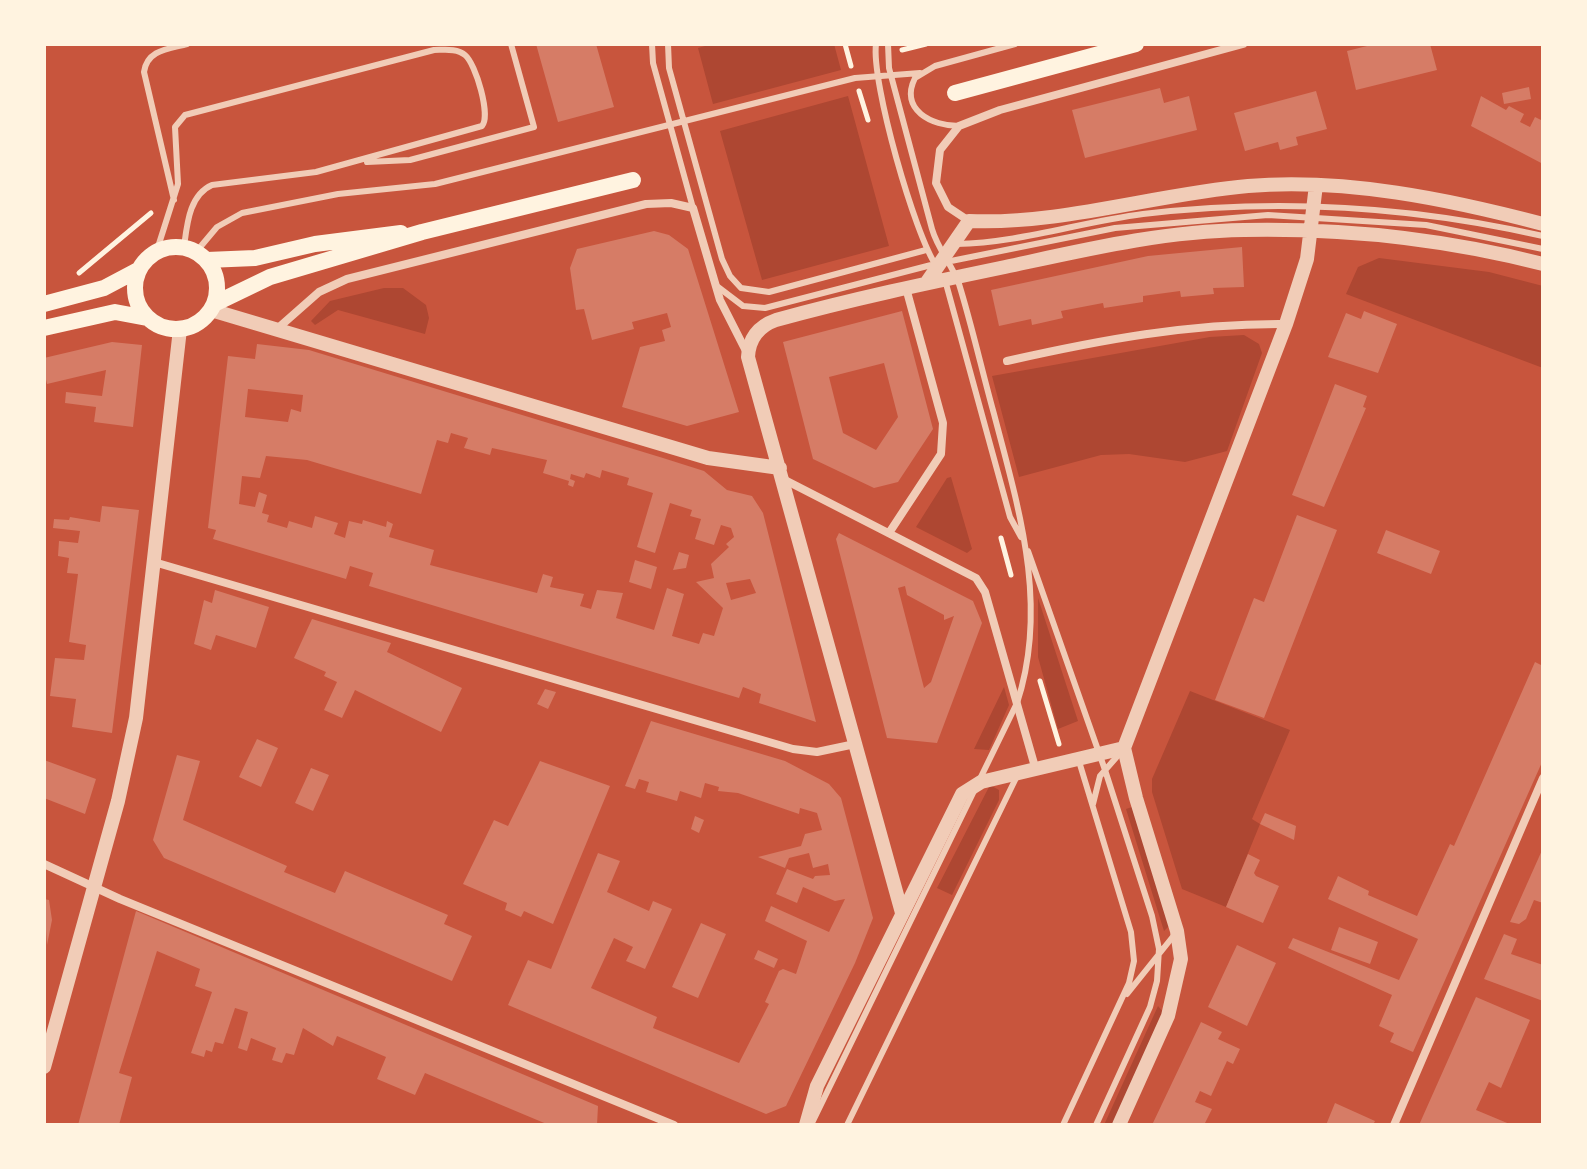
<!DOCTYPE html>
<html>
<head>
<meta charset="utf-8">
<style>
	body { margin:0 }
	#map { position:relative; width:1587px; height:1169px; overflow:hidden; background:#c8553d; font-family:"Source Sans 3",sans-serif }
	canvas { display:block }
	.frame { position:absolute; inset:0; border:46px solid #fff3e0; pointer-events:none }
</style>
</head>
<body>
<div id="map">
<canvas width="1587" height="1169"></canvas>
<div class="frame"></div>
</div>
<script>
const c = document.querySelector('canvas').getContext('2d');
c.lineJoin = 'round';
function paint(path, color) { c.fillStyle = color; c.fill(path, 'evenodd'); }
function strokePath(path, color, width, dash) { c.strokeStyle = color; c.lineWidth = width; c.lineCap = dash ? 'butt' : 'round'; c.setLineDash(dash || []); c.stroke(path); }
const green = new Path2D(`
	M712 44H834L841 70 713 104 698 48Z
	M848 96 889 246 762 280 720 131Z
	M1379 258 1489 272 1543 286V368L1346 294 1358 267Z
	M384 288H403L426 305 429 318 425 334 338 310 315 325 311 321 330 301Z
	M1244 335 1259 344 1262 353 1227 451 1185 462 1129 454 1101 455 1019 477 992 376 1210 337Z
	M951 477 972 549 967 553 916 527 947 478Z
	M1038 598 1078 721 1058 729 1038 657Z
	M1004 687 1009 705 989 750 974 749Z
	M1190 691 1290 730 1252 819 1260 824 1226 907 1182 889 1152 792V779Z
	M990 785 999 790V800L952 895 937 888Z
	M1132 807 1169 926 1164 931 1126 809Z
	M1158 1006 1163 1012 1113 1125H1104Z`);
const building = new Path2D(`
	M536 44H596L614 107 558 122Z
	M1375 44H1430L1437 70 1356 90 1347 51Z
	M1529 87 1531 99 1504 104 1502 93Z
	M1160 88 1164 103 1189 96 1197 130 1085 158 1072 110Z
	M1316 91 1327 129 1296 137 1298 145 1280 150 1278 142 1245 151 1234 113Z
	M1481 96 1506 110 1509 106 1524 114 1520 122 1530 127 1535 117 1543 121V164L1471 126Z
	M654 231 669 235 688 249 739 412 687 426 622 407 640 347 665 341 662 330 671 327 667 313 632 322 634 329 592 340 584 309 576 310 570 268 577 249Z
	M1242 247 1244 287 1213 288 1214 294 1181 297 1180 291 1143 296V302L1104 308 1103 303 1061 311 1063 318 1032 325 1031 319 999 326 991 290 1148 256Z
	M902 311 933 429 898 482 874 488 813 459 783 342ZM884 363 898 417 876 450 843 433 829 377Z
	M1364 311 1397 324 1378 373 1328 357 1346 313 1361 319Z
	M112 342 142 345 133 427 94 422 96 407 65 403 66 392 102 396 106 370 47 384 44 371V358Z
	M257 344 309 350 663 458 704 471 727 490 752 496 763 513 816 722 759 703 761 694 743 687 739 698 369 586 373 573 350 566 346 579 213 539 216 530 208 528 228 356 255 359ZM248 389 303 395 301 412 291 409 288 422 245 417ZM451 433 468 438 464 448 490 455 492 448 547 460 543 473 569 481 568 485 573 487 575 481 570 479 571 474 584 478 586 473 600 478 602 470 629 478 627 485 653 493 637 547 655 553 670 503 692 510 690 516 701 519 695 539 714 545 721 525 731 528 734 537 726 544 729 547 711 564 714 578 696 582 723 608 714 636 703 633 699 644 672 636 684 594 667 588 654 630 616 618 623 593 597 590 591 609 580 606 584 594 550 587 553 577 543 574 537 593 430 565 434 550 389 537 393 524 387 521 386 527 363 520 362 524 349 521 345 538 334 534 338 523 315 516 312 528 289 521 287 528 267 522 269 515 262 513 267 495 259 492 255 507 239 504 242 476 260 478 266 456 307 460 421 494 437 440 448 443ZM750 579 756 593 731 600 726 583Z
	M1335 384 1367 396 1363 407 1366 408 1324 507 1292 495Z
	M102 506 139 510 112 733 72 727 76 699 50 696 55 658 84 660 86 645 69 642 78 574 67 573 69 558 58 556 59 541 78 543 80 531 53 528 54 519 69 520 70 517 100 522Z
	M1297 515 1337 530 1264 718 1215 700 1254 598 1264 602Z
	M1386 530 1440 551 1431 574 1377 553Z
	M839 533 973 601 982 623 937 743 887 738 836 539ZM905 586 907 595 944 615V620L954 616 931 682 924 688 898 588Z
	M679 552 689 555 686 568 673 570Z
	M635 560 657 567 651 589 629 582Z
	M215 590 269 607 256 648 216 635 211 650 194 644 204 600 212 603Z
	M312 619 391 643 387 652 462 688 441 732 355 690 342 718 324 710 337 682 324 676 326 672 294 658Z
	M1535 662 1543 666V760L1413 1052 1390 1042 1394 1033 1379 1026 1392 995 1288 948 1293 938 1399 980 1418 939 1328 899 1338 876 1369 891 1368 895 1417 916 1450 844 1454 846Z
	M545 689 556 692 548 709 537 704Z
	M651 721 785 761 829 784 841 798 873 918 855 963 786 1106 766 1114 508 1005 528 960 551 969 598 853 620 861 607 892 649 911 653 901 672 909 645 969 626 961 633 947 614 938 591 988 657 1017 653 1028 739 1063 769 1004 765 1002 779 971 783 969 796 974 807 941 765 921 771 906 829 932 845 899 835 901 803 887 797 903 776 894 787 869 813 879 815 876 830 875 828 864 813 868 809 853 789 858 785 868 758 857 801 846 805 834 822 830 817 813 800 808 799 814 738 793 718 791 719 787 705 783 701 798 680 791 677 801 646 792 649 782 639 779 635 789 625 786Z
	M257 739 278 748 261 787 239 777Z
	M177 755 200 761 183 820 287 866 284 872 335 893 345 871 448 915 444 924 472 936 452 981 164 858 153 840Z
	M44 760 96 779 85 814 44 798Z
	M540 761 610 786 553 924 524 911 521 917 505 910 507 903 463 884 494 820 508 826Z
	M311 768 329 775 313 811 295 803Z
	M1265 813 1296 826 1294 840 1260 824Z
	M695 816 704 820 699 833 691 829Z
	M1543 848V903L1534 900 1526 919 1519 924 1510 922Z
	M1248 854 1260 860 1254 873 1256 876 1279 886 1263 923 1226 907Z
	M44 899 49 900 52 920 47 945Z
	M136 911 598 1106 597 1125H549L425 1073 415 1095 377 1079 386 1057 337 1036 333 1046 303 1028 294 1055 286 1053 282 1063 272 1060 276 1048 251 1038 247 1051 238 1048 248 1012 235 1008 223 1044 215 1042 212 1052 206 1050 204 1057 191 1053 212 992 195 986 200 969 157 951 119 1073 132 1077 119 1125H78Z
	M701 923 726 934 698 998 672 987Z
	M1339 927 1378 942 1370 964 1331 950Z
	M1504 934 1517 939 1511 954 1543 965V1001L1484 979Z
	M1237 945 1276 963 1247 1026 1208 1007Z
	M758 950 778 959 774 968 754 959Z
	M1476 997 1530 1020 1501 1088 1489 1082 1476 1110 1512 1125H1419Z
	M1201 1022 1222 1032 1218 1039 1240 1049 1233 1064 1227 1061 1211 1096 1200 1091 1195 1102 1212 1109 1204 1125H1152Z
	M1335 1103 1375 1121 1373 1125H1326Z`);
const path = new Path2D(`
	M845 44 851 66
	M902 50 926 44
	M859 91 868 120
	M79 273 151 213
	M1001 538 1011 575
	M1040 681 1059 744`);
const service = new Path2D(`
	M652 44 653 63 693 208
	M668 44 669 68 722 259 730 276 741 288 769 292 926 250
	M876 44C871 82 915 236 937 267
	M959 126C932 126 899 110 915 78L935 66 1015 44
	M367 162 410 160 534 127 511 44
	M174 200 144 72C147 50 168 49 187 44
	M956 244C1020 243 1080 222 1143 214 1278 198 1411 206 1543 236
	M157 250 178 184 175 127 185 115 434 50C444 50 457 48 465 55 476 64 491 116 482 126L316 172 212 185C189 195 187 225 184 247
	M196 252 217 227 242 213 338 194 435 184 855 78 920 73
	M946 262 1115 228 1268 215 1426 225 1543 249
	M945 280 1010 517 1021 537
	M718 287 743 306 765 308 935 264
	M1028 551 1105 770 1152 916 1159 949 1157 981 1150 1007 1096 1125
	M1093 804 1100 776 1121 752
	M1127 994 1175 934
	M811 1125 1017 703C1049 606 1019 509 994 414 982 371 972 326 959 284 952 264 938 250 932 229L889 68 888 44
	M847 1125 1017 776
	M1063 1125 1129 983 1134 961 1131 932 1078 758`);
const minor = new Path2D(`
	M969 221 948 207 936 183 940 150 959 126 1000 110 1243 44
	M277 329 319 292 347 279 646 204 671 203 693 208 720 300 747 353
	M1007 361C1100 340 1190 323 1286 324
	M783 479 976 578 985 592 1035 767
	M889 533 941 454 943 423 906 288
	M154 562 793 749 817 752 855 744
	M44 864 120 899 674 1125
	M1394 1125 1543 778`);
const tertiary = new Path2D(`
	M927 282 969 221C1061 225 1156 194 1248 186 1346 178 1448 199 1543 224
	M211 310 708 458 780 468
	M1124 748 1286 324 1307 259 1316 185
	M902 913 748 357C749 338 759 326 776 320 852 299 928 283 1005 267 1084 250 1163 231 1244 230 1345 228 1445 239 1543 264
	M44 1067 118 801 136 718 180 329
	M806 1125 817 1086 962 794 981 782 1124 748
	M1119 1125 1168 1016 1181 959 1177 931 1136 798 1124 748`);
const secondary = new Path2D(`
	M955 93 1136 44
	M135 288a41 41 0 1 1 82 0a41 41 0 1 1-82 0Z
	M207 260 255 258 315 244 401 233
	M44 304 104 288 138 270
	M214 304 270 277 422 232 633 180
	M44 328 115 312 147 318`);
paint(green, '#ae4732');
paint(building, '#d67c66');
strokePath(path, '#fff3e0', 5);
strokePath(service, '#f1ccb7', 6);
strokePath(minor, '#f1ccb7', 8);
strokePath(tertiary, '#f1ccb7', 14);
strokePath(secondary, '#fff3e0', 16);
</script>
</body>
</html>
